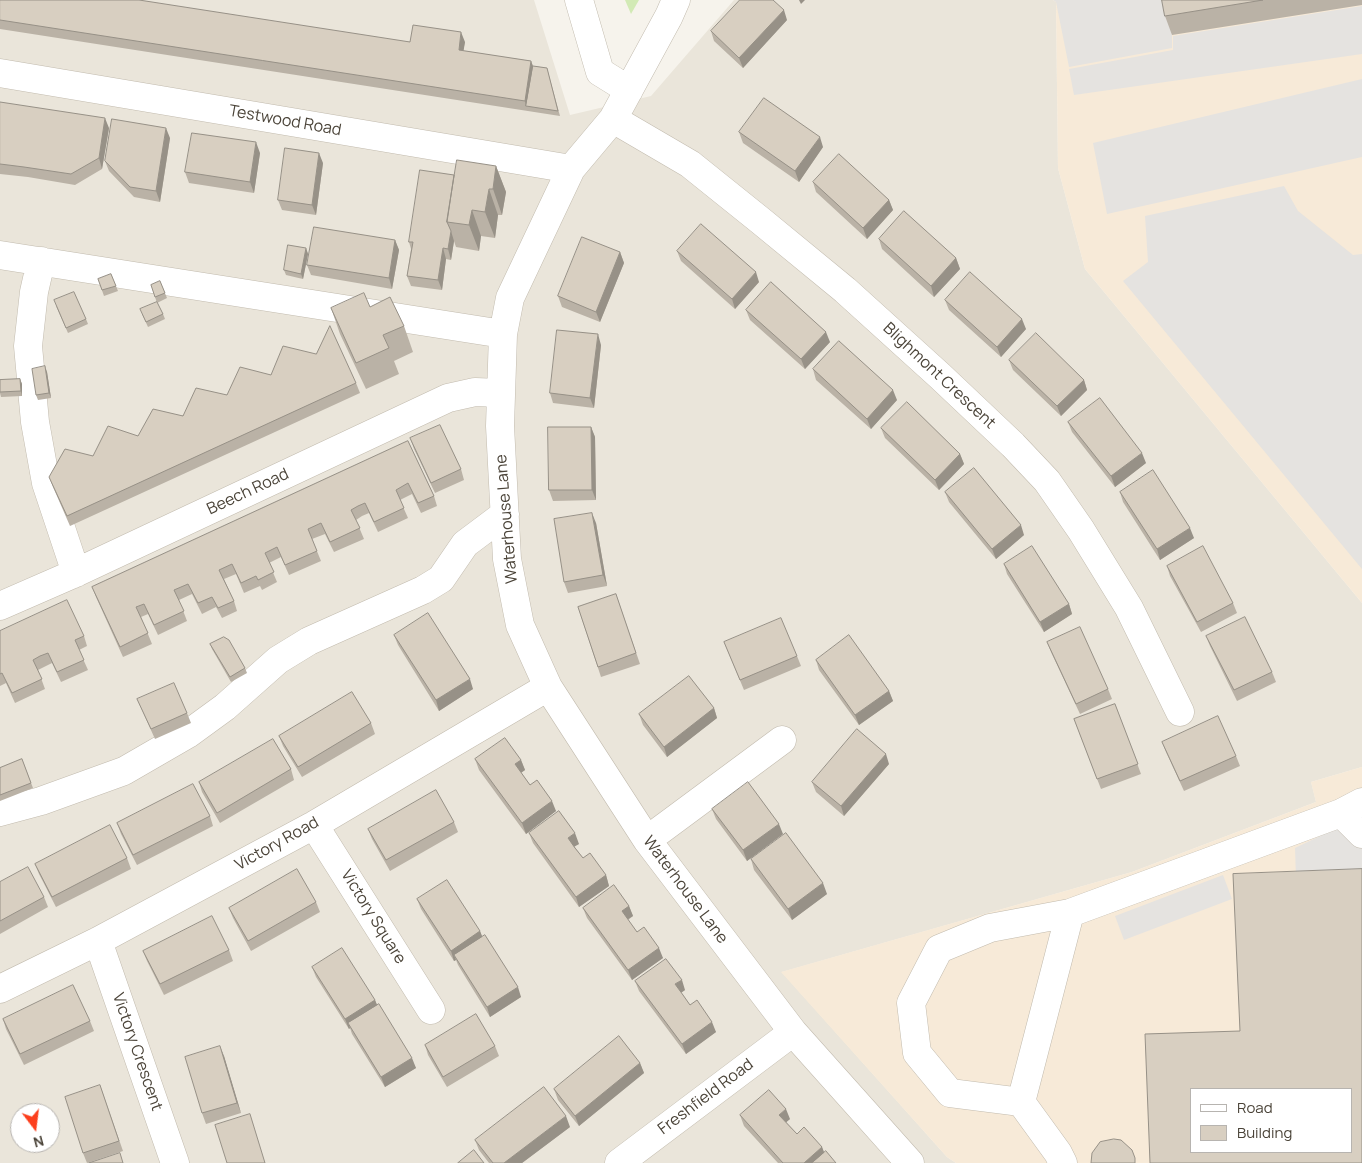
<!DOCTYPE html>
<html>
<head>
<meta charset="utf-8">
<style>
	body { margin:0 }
	#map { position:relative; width:1362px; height:1163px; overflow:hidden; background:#f6f3ec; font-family:Manrope,sans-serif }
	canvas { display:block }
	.legend { position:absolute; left:1190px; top:1088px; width:162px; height:65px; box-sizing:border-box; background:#fff; border:1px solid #b7b4b0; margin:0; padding:6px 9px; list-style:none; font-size:15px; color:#4b4439 }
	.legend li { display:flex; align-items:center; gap:10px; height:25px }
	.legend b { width:25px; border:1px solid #b7b4b0 }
	.north { position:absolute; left:10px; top:1103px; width:50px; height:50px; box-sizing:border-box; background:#fff; border:1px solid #b7b4b0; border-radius:50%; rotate:165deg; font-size:14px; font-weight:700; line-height:20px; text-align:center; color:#4b4439 }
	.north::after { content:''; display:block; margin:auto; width:18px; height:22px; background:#fc3f1d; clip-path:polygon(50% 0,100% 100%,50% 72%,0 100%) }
</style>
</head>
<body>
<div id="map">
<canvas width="1362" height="1163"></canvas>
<ul class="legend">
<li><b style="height:6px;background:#fff"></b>Road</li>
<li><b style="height:14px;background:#d8cfc1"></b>Building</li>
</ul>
<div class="north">N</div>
</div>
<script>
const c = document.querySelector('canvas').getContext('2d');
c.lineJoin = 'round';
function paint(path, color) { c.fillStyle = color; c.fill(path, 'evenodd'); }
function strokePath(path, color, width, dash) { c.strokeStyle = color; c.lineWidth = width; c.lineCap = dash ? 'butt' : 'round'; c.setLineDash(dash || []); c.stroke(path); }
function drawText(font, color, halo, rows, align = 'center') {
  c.font = font + ' Manrope,sans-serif'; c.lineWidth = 4; c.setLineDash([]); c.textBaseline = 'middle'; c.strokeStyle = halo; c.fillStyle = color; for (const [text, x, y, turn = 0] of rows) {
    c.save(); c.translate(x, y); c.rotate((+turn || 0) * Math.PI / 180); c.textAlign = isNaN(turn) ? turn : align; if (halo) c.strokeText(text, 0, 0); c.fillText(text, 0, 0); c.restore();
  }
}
const residential = new Path2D(`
	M0 0H534L570 115 651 96 734 0H1053L1056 2 1058 168 1085 269 1362 603V767L1311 782 1316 802 1132 872 782 972 947 1157 956 1163H0ZM20 1113H50V1143H20Z`);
const commercial = new Path2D(`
	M1053 0H1362V603L1085 269 1058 168 1056 2Z
	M1362 767V1163H956L947 1157 781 972 1132 872 1316 802 1311 782ZM1191 1089H1351V1152H1191Z`);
const green = new Path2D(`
	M625 0H639L631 14Z`);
const parking = new Path2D(`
	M1053 0H1166L1172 35V48L1069 67 1056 2Z
	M1362 6V54L1074 95 1069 69 1173 50V36Z
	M1362 79V157L1107 214 1093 143Z
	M1284 186 1298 211 1353 255 1362 254V569L1123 281 1148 262 1145 216Z
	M1362 816V875L1296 878 1295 848Z
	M1223 875 1232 899 1124 940 1115 916Z`);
const minor = new Path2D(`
	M579 0 600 72 629 90
	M676 0 669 16 613 119 571 169 510 298 503 334 500 426 507 559 520 625 548 687 647 840 793 1032 910 1163
	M0 73 571 169
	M613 119 690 164 761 221 845 290 940 376 1013 445 1047 481 1081 530 1129 608 1180 712
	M0 255 503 334
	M41 261 34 292 28 346 35 422 46 483 76 573
	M0 606 71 575 448 398 475 392 500 393
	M0 812 41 801 124 771 188 734 225 707 278 660 309 641 423 590 441 579 465 544 505 514
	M1341 813 1362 834
	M314 825 431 1010
	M647 840 782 740
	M98 941 175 1163
	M0 989 98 941 314 825 548 687
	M1021 1102 950 1093 917 1053 911 1003 939 949 990 928 1070 913
	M619 1163 793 1032
	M1063 1163 1058 1153 1021 1102 1070 913 1341 813 1362 802`);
const wall = new Path2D(`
	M0 0 410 42H465L463 51 531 61 533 66 547 68 560 116 0 29Z
	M1162 0H1362V5L1172 35 1165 16Z
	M787 20 743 68 714 41 711 31Z
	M0 102 109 128 102 169 75 185 28 177 0 174Z
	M739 132 823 147 799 182 743 143Z
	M170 138 160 202 134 197 109 171 105 161Z
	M260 153 254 193 189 183 185 172Z
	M323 163 316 215 282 210 278 200Z
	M496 166 506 192 502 215H498L495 238 481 236 479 251 456 247 454 241 451 260 446 259 442 290 411 286 407 276 411 249 409 242 454 175Z
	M813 182 889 200 893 210 867 239 816 192Z
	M879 239 956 258 960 269 934 297 882 249Z
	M395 240 399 250 392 289 311 275 307 265Z
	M306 248 308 254 303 279 286 275 284 270Z
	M677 251 759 282 735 309 681 261Z
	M620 252 624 263 600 322 562 307 558 296Z
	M111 274 118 291 104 296 98 279Z
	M160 281 167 298 157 303 151 285Z
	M945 300 1026 329 1001 357 949 310Z
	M56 306 86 319 88 324 68 333Z
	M370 307 404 326 413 352 394 361 399 374 366 389 340 334 331 308Z
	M746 310 830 342 805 369 750 320Z
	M142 314H163L165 319 148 327Z
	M601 345 594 408 553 403 550 393Z
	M1009 360 1084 380 1087 390 1061 416 1013 370Z
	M813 369 897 400 871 429 816 380Z
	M47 372 51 398 38 400 36 395Z
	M271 375 356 383 360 393 70 526 53 487 49 477Z
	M20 379 22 384V396L1 397 0 393V380Z
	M1068 422 1146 463 1115 487 1072 432Z
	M591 427 595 437 596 500 553 501 549 490Z
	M881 428 960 454 964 464 939 490 885 438Z
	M410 438 461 469 464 480 435 493 414 449Z
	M408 441 434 496 437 506 421 513 412 494 400 500 408 518 378 532 369 513 362 516 356 520 364 539 334 552 325 534 312 539 321 561 289 575 281 557 269 563 277 582 262 590 260 586 244 593 236 574 224 579 234 601 237 611 222 618 216 607 202 614 192 594 179 600 187 621 158 635 148 614 141 617 152 644 123 657 96 597 92 587Z
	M945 492 1024 535 996 559 949 502Z
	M1120 492 1194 538 1160 560 1123 502Z
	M596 523 607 586 568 593 564 582Z
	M1004 564 1069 604 1072 614 1044 632 1007 574Z
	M1167 566 1233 603 1237 613 1201 632 1170 576Z
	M616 594 640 664 601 677 578 607Z
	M0 631 84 636 87 646 79 650 88 670 61 682 52 663 38 670 45 689 15 703 6 683 0 686Z
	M394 635 473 689 439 711 398 645Z
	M1206 636 1272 672 1276 682 1237 701 1210 646Z
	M724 642 797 656 801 666 744 690Z
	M1047 642 1108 689 1112 699 1080 714 1051 652Z
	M210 644 245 668 247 673 231 682 212 649Z
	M816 660 889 691 893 701 859 725 819 670Z
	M137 699 187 713 191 723 155 739Z
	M1115 704 1141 774 1101 789 1074 719Z
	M714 708 717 718 667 757 643 725 639 714Z
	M371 723 375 734 302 777 283 746 279 736Z
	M1162 742 1236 756 1240 766 1184 791 1166 752Z
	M22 759 33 788 0 801V768Z
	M475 759 521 760 525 770 521 773 530 785 556 811 526 834 479 770Z
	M889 764 844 816 816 792 812 782Z
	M291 769 294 780 220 823 202 792 199 782Z
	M712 809 783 834 747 861 716 819Z
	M210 816 213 826 137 865 121 834 117 823Z
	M454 822 458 832 390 871 372 839 368 829Z
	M529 833 579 844 574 846 583 858 606 875 609 886 579 907 533 843Z
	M127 858 131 869 56 907 39 874 35 864Z
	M751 859 827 894 792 920 754 870Z
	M0 882 44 897 48 907 0 934Z
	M417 899 480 931 482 937 521 997 490 1017 458 965 456 960 454 961 421 909Z
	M316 902 320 912 251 951 233 918 229 908Z
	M629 906 633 916 628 920 637 932 663 958 632 980 587 918 583 908Z
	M229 950 233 961 164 995 147 961 143 951Z
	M312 967 375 1000 377 1005 416 1068 385 1087 352 1034 350 1028 349 1029 316 977Z
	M635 981 685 990 681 993 690 1005 716 1032 686 1054 639 991Z
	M3 1019 90 1021 94 1031 24 1065 6 1029Z
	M425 1045 495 1046 499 1056 447 1087 428 1055Z
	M224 1056 241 1113 206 1124 202 1113Z
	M640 1063 644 1073 579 1126 558 1100 554 1089Z
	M100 1085 123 1151 87 1163 83 1153Z
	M740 1115 790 1119 786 1122 797 1134 822 1147 824 1153 836 1163H778L744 1126Z
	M570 1127 522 1163H489L479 1150 475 1140Z`);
const shadedWall = new Path2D(`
	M799 0H805L801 4Z
	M784 10 787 20 743 68 739 58Z
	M461 32 465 42 462 60 459 50Z
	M531 61 535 72 526 106 525 101Z
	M105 118 109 128 102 169 99 158Z
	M166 128 170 138 160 202 156 191Z
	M820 137 823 147 799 182 795 171Z
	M256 142 260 153 254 193 250 182Z
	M319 153 323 163 316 215 312 205Z
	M496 166 506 192 502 215 493 189Z
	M489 189 498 215 495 238 485 212Z
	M889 200 893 210 867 239 863 228Z
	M472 210 481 236 479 251 469 225Z
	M451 231 454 241 451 260 448 249Z
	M395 240 399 250 392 289 389 278Z
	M306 248 308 254 303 279 301 274Z
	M443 248 446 259 442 290 438 280Z
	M620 252 624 263 600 322 596 312Z
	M956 258 960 269 934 297 931 286Z
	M756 272 759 282 735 309 732 299Z
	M1022 319 1026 329 1001 357 997 347Z
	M826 332 830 342 805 369 801 359Z
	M598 334 601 345 594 408 590 398Z
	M45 366 47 372 51 398 49 393Z
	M20 379 22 384V396L21 391Z
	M1084 380 1087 390 1061 416 1057 406Z
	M893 390 897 400 871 429 867 419Z
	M591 427 595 437 596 500 592 490Z
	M1142 453 1146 463 1115 487 1111 476Z
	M960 454 964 464 939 490 935 480Z
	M592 513 596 523 607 586 603 575Z
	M1021 525 1024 535 996 559 992 549Z
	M1190 528 1194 538 1160 560 1157 549Z
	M1069 604 1072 614 1044 632 1040 622Z
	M470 679 473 689 439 711 436 700Z
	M889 691 893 701 859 725 855 715Z
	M714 708 717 718 667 757 664 747Z
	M886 754 889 764 844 816 841 806Z
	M521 760 525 770 519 774 515 764Z
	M552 801 556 811 526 834 522 823Z
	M779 824 783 834 747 861 743 850Z
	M575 833 579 844 572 848 568 838Z
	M606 875 609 886 579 907 576 897Z
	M823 883 827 894 792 920 788 909Z
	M629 906 633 916 625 921 622 911Z
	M480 931 484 941 454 955 456 960 454 961 451 951Z
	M659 948 663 958 632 980 628 970Z
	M682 980 685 990 679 994 675 984Z
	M518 987 521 997 490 1017 487 1007Z
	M375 1000 379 1010 348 1023 350 1028 349 1029 345 1019Z
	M712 1022 716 1032 686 1054 682 1044Z
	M220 1046 224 1056 241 1113 237 1103Z
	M412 1058 416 1068 385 1087 381 1077Z
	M640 1063 644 1073 579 1126 575 1116Z
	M786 1109 790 1119 783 1125 779 1115Z
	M566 1116 570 1127 522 1163H504Z
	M822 1147 826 1157 819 1163H804Z`);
const building = new Path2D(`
	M0 0H139L410 42 413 25 461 32 459 50 531 61 525 101 0 20Z
	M740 0H773L784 10 739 58 711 31Z
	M1162 0H1263L1165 16Z
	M533 66 547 68 558 111 526 106Z
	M764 98 820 137 795 171 739 132Z
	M0 102 105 118 99 158 71 174 24 167 0 164Z
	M112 119 166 128 156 191 130 187 105 161Z
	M192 133 256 142 250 182 185 172Z
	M285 148 319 153 312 205 278 200Z
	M839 154 889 200 863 228 813 182Z
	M457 160 496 166 493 189H489L485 212 472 210 469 225 447 222Z
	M420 170 454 175 447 222 451 231 448 249 443 248 438 280 407 276 413 242H409Z
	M904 211 956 258 931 286 879 239Z
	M701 224 756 272 732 299 677 251Z
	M314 227 395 240 389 278 307 265Z
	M582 237 620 252 596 312 558 296Z
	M288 245 306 248 301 274 284 270Z
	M970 272 1022 319 997 347 945 300Z
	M111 274 116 286 102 290 98 279Z
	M160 281 165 293 155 297 151 285Z
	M771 282 826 332 801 359 746 310Z
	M74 292 86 319 66 328 54 300Z
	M364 293 370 307 390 297 404 326 383 335 389 348 356 363 331 308Z
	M157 302 163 314 146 322 140 309Z
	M330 326 356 383 67 516 49 477 65 449 93 456 108 426 138 436 153 409 183 416 196 388 227 395 240 367 271 375 283 346 316 354Z
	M557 330 598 334 590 398 550 393Z
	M1036 333 1084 380 1057 406 1009 360Z
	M839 341 893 390 867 419 813 369Z
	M45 366 49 393 36 395 32 369Z
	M20 379 21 391 0 392V380Z
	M1100 398 1142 453 1111 476 1068 422Z
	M907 402 960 454 935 480 881 428Z
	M440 425 461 469 431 483 410 438Z
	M548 427H591L592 490H549Z
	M408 441 434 496 418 503 408 483 396 490 404 508 374 522 365 503 358 506 351 510 360 528 330 542 321 523 308 529 317 551 285 565 277 547 265 553 274 572 258 580 256 576 241 583 232 564 219 570 234 601 218 608 212 597 198 603 188 584 174 590 184 611 154 625 144 604 136 607 148 633 120 647 92 587Z
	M974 468 1021 525 992 549 945 492Z
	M1153 470 1190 528 1157 549 1120 492Z
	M592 513 603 575 564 582 554 519Z
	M1032 546 1069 604 1040 622 1004 564Z
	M1203 546 1233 603 1197 622 1167 566Z
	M616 594 636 653 598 667 578 607Z
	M67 600 84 636 75 640 84 660 57 672 48 653 40 656 33 660 42 679 12 693 2 673 0 674V631Z
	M428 613 470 679 436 700 394 635Z
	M1245 617 1272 672 1234 690 1206 636Z
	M781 618 797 656 740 680 724 642Z
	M1080 627 1108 689 1076 704 1047 642Z
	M849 635 889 691 855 715 816 660Z
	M224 637 229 640 245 668 230 677 210 644Z
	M689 676 714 708 664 747 639 714Z
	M174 683 187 713 151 729 137 699Z
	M352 692 371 723 298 767 279 736Z
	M1115 704 1138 764 1097 779 1074 719Z
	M1218 716 1236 756 1180 781 1162 742Z
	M857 729 886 754 841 806 812 782Z
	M505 738 521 760 515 764 530 785 537 780 552 801 522 823 475 759Z
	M273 739 291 769 217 813 199 782Z
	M22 759 31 783 0 795V768Z
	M748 782 779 824 743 850 712 809Z
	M193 784 210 816 133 855 117 823Z
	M436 790 454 822 386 860 368 829Z
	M559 811 575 833 568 838 575 848 583 858 590 853 606 875 576 897 529 833Z
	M110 825 127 858 52 897 35 864Z
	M786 833 823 883 788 909 751 859Z
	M28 867 44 897 0 921V882Z
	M297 869 316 902 248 941 229 908Z
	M1362 869V1163H1150L1145 1034 1240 1031 1233 874ZM1191 1089H1351V1152H1191Z
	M447 880 480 931 451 951 417 899Z
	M614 885 629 906 622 911 637 932 644 927 659 948 628 970 583 908Z
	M212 916 229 950 160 984 143 951Z
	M485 935 518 987 487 1007 454 955Z
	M342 948 375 1000 345 1019 312 967Z
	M666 959 682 980 675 984 683 995 690 1005 697 1000 712 1022 682 1044 635 981Z
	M73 985 90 1021 20 1054 3 1019Z
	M379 1004 412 1058 381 1077 348 1023Z
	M476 1014 495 1046 443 1077 425 1045Z
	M619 1036 640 1063 575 1116 554 1089Z
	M220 1046 237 1103 202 1113 185 1057Z
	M100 1085 119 1141 83 1153 65 1097Z
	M544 1087 566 1116 504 1163H493L475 1140Z
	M769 1090 786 1109 779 1115 797 1134 804 1127 822 1147 804 1163H783L740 1115Z
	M250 1114 265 1163H227L215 1125Z
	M1114 1139 1121 1140 1132 1150 1135 1158V1163H1091L1092 1153 1100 1142Z
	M474 1150 484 1163H458Z
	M826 1151 836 1163H812Z
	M120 1153 123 1163H89Z`);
const streetNames = [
	["Testwood Road",285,121,10],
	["Blighmont Crescent",939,376,43],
	["Beech Road",248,492,-25],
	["Waterhouse Lane",507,519,-95],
	["Victory Road",277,844,-29],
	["Waterhouse Lane",685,890,53],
	["Victory Square",373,917,58],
	["Victory Crescent",137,1052,71],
	["Freshfield Road",706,1097,-37]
];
paint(residential, '#eae5da');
paint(commercial, '#f7ead8');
paint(green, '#d2eab5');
paint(parking, '#e5e3e0');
strokePath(minor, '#c2bbae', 29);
strokePath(minor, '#fff', 28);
paint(wall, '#bab2a6');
paint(shadedWall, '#979187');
paint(building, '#d8cfc1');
strokePath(building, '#979187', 1);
drawText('16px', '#4b4439', '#fff', streetNames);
</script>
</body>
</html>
